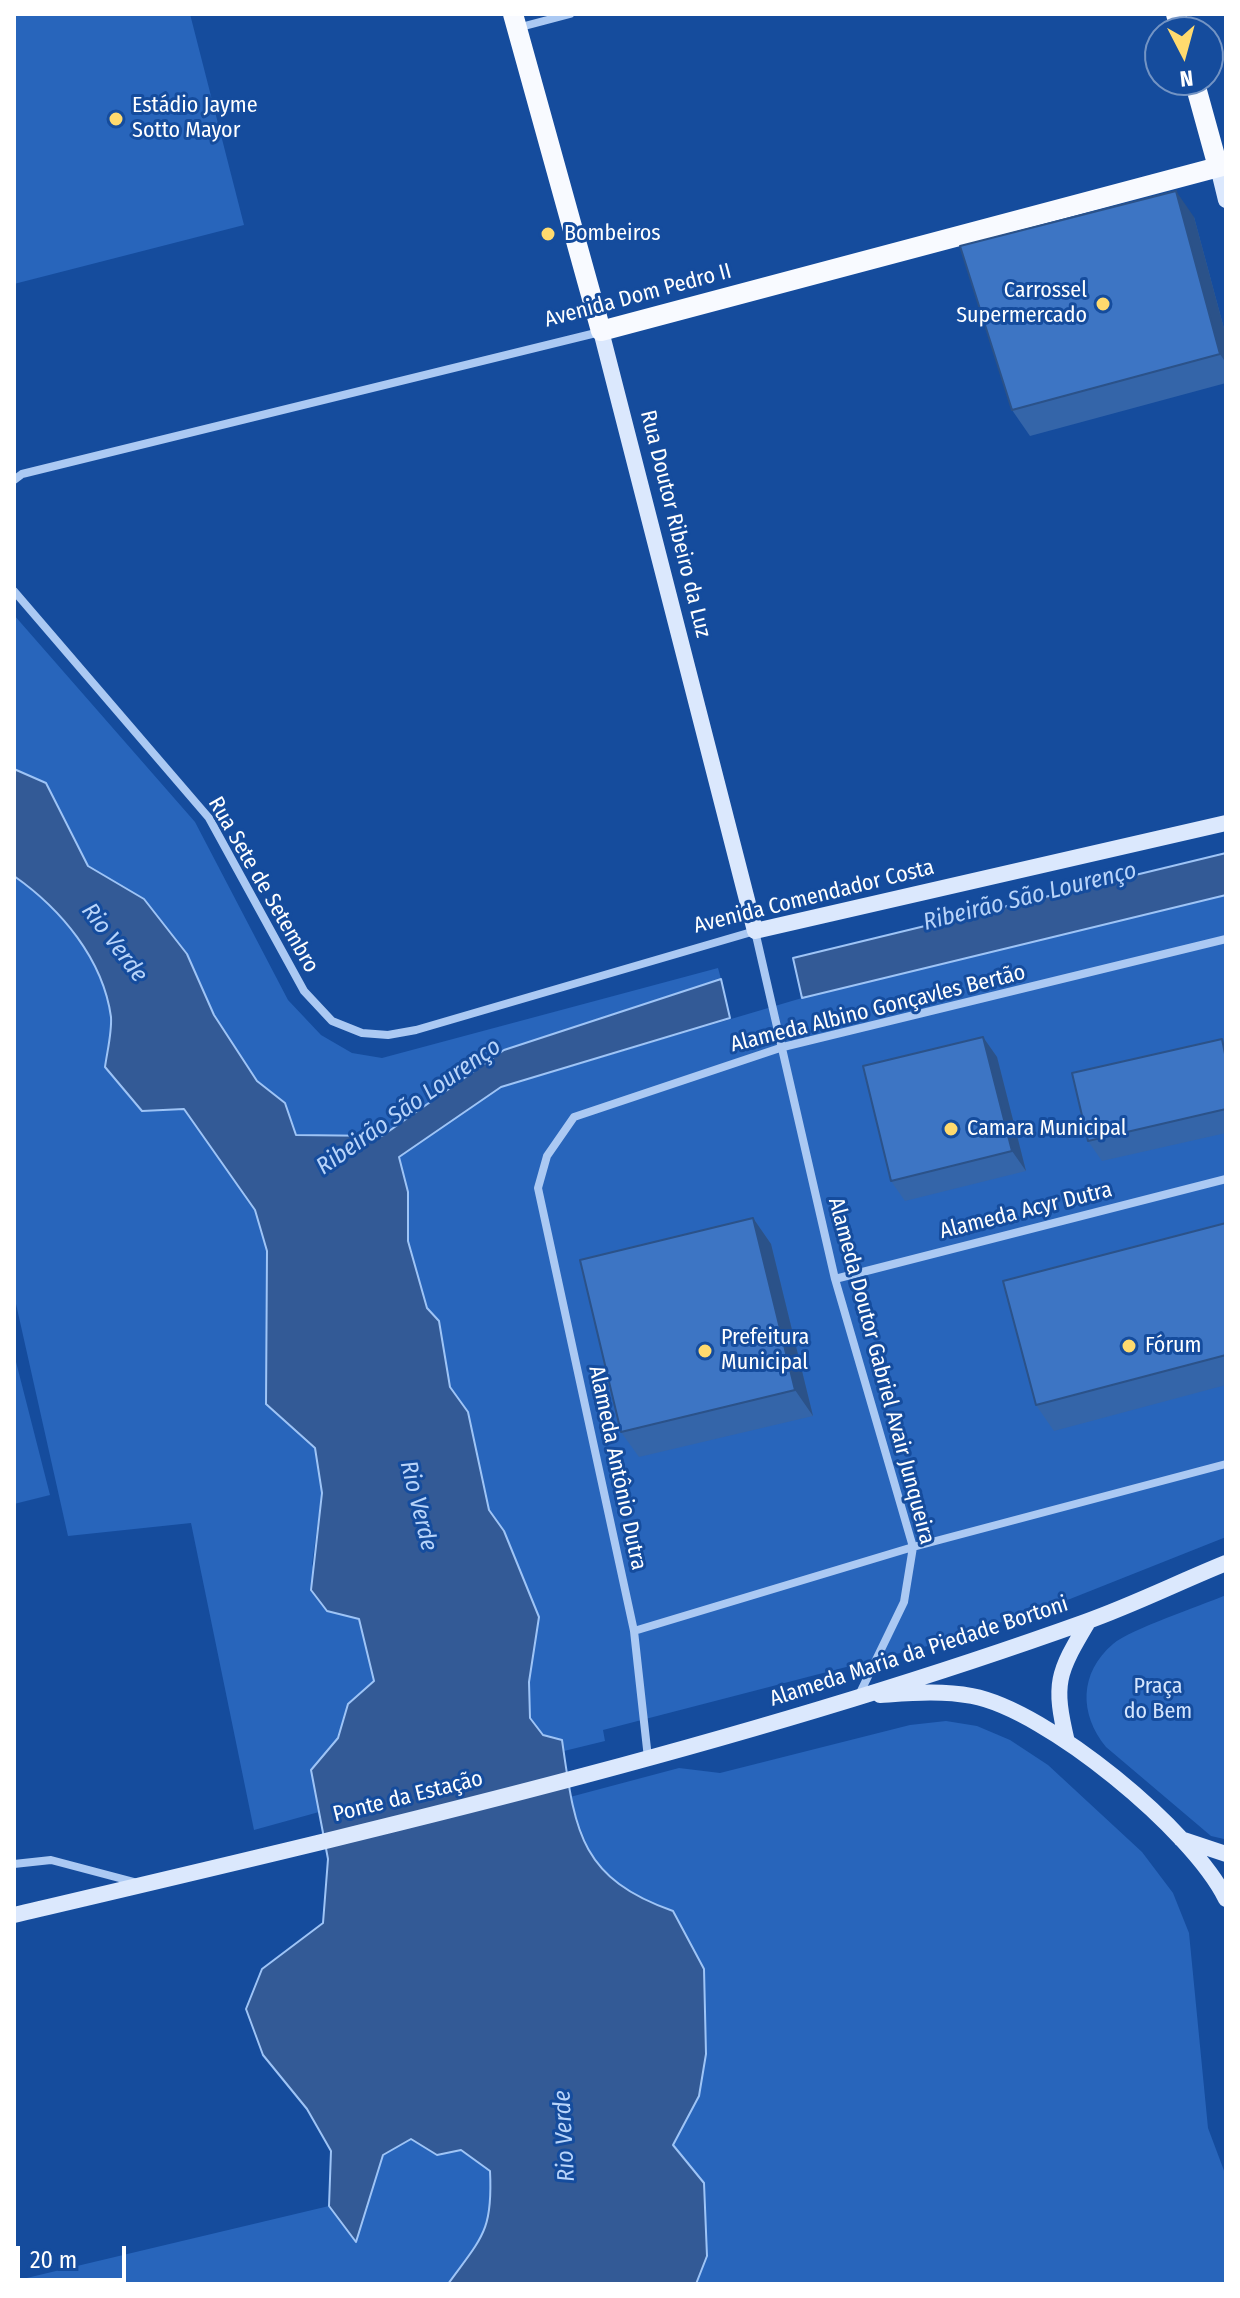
<!DOCTYPE html>
<html>
<head>
<meta charset="utf-8">
<style>
	body { margin:0 }
	#map { position:relative; width:1240px; height:2298px; overflow:hidden; background:#154c9d; font-family:"Fira Sans Condensed",sans-serif }
	canvas { display:block }
	.frame { position:absolute; inset:0; border:16px solid #fff; pointer-events:none }
	.north { position:absolute; left:1144px; top:16px; width:80px; height:80px; box-sizing:border-box; background:#154c9d; border:2px solid #7394c4; border-radius:50%; rotate:174deg; font-size:22px; font-weight:700; line-height:32px; text-align:center; color:#fff }
	.north::after { content:''; display:block; margin:auto; width:28px; height:36px; background:#ffda6e; clip-path:polygon(50% 0,100% 100%,50% 72%,0 100%) }
	.scale { position:absolute; left:16px; top:2246px; width:110px; height:36px; box-sizing:border-box; border:4px solid #fff; border-top:0; padding-left:10px; font-size:24px; line-height:28px; white-space:nowrap; color:#fff; -webkit-text-stroke:6px #154c9d; paint-order:stroke }
</style>
</head>
<body>
<div id="map">
<canvas width="1240" height="2298"></canvas>
<div class="frame"></div>
<div class="north">N</div>
<div class="scale">20 m</div>
</div>
<script>
const c = document.querySelector('canvas').getContext('2d');
c.lineJoin = 'round';
function paint(path, color) { c.fillStyle = color; c.fill(path, 'evenodd'); }
function strokePath(path, color, width, dash) { c.strokeStyle = color; c.lineWidth = width; c.lineCap = dash ? 'butt' : 'round'; c.setLineDash(dash || []); c.stroke(path); }
function drawText(font, color, halo, rows, align = 'center') {
  c.font = font + ' "Fira Sans Condensed",sans-serif'; c.lineWidth = 6; c.setLineDash([]); c.textBaseline = 'middle'; c.strokeStyle = halo; c.fillStyle = color; for (const [text, x, y, turn = 0] of rows) {
    c.save(); c.translate(x, y); c.rotate((+turn || 0) * Math.PI / 180); c.textAlign = isNaN(turn) ? turn : align; if (halo) c.strokeText(text, 0, 0); c.fillText(text, 0, 0); c.restore();
  }
}
const green = new Path2D(`
	M14 14H190L244 225 14 284Z
	M14 615 195 822 288 1000 321 1035 352 1053 382 1058 718 968 721 979 504 1050 382 1136 296 1135 285 1104 257 1081 214 1015 187 954 144 899 88 867 46 783 14 769Z
	M14 876C61 909 103 959 111 1017 112 1033 107 1052 105 1067L142 1111 184 1109 255 1210 267 1251 266 1404 315 1448 322 1493 312 1564 327 1611 359 1619 375 1681 348 1704 338 1738 311 1770 319 1812 254 1830 191 1523 68 1536 14 1295Z
	M1226 895V1537L1070 1599 935 1644 603 1730 605 1741 564 1751 562 1740 543 1735 530 1718 529 1682 539 1617 504 1531 489 1510 468 1412 450 1387 439 1321 427 1308 408 1241V1192L399 1156 501 1087 802 998Z
	M14 1354 50 1495 14 1504Z
	M1226 1595V1839H1224L1211 1836 1106 1747C1079 1714 1079 1673 1113 1644 1131 1629 1200 1606 1226 1595Z
	M946 1721 977 1726 1010 1740 1048 1765 1142 1852 1173 1893 1189 1933 1208 2128 1226 2176V2284H696L707 2256 673 2145 699 2096 673 1911C602 1886 592 1866 570 1797L679 1768 720 1773 910 1725Z
	M411 2139 437 2155 461 2150 490 2170C493 2231 482 2237 448 2284H14V2281L329 2206 356 2241 383 2155Z`);
const water = new Path2D(`
	M14 769 46 783 88 866 144 899 187 954 214 1015 257 1081 285 1103 296 1135 382 1136 504 1050 721 979 730 1018 501 1087 399 1157 408 1192V1241L427 1308 439 1321 450 1387 468 1412 489 1510 504 1531 539 1617 529 1682 530 1718 543 1735 562 1740C575 1830 579 1878 673 1911L704 1969 706 2054 699 2096 673 2145 704 2183 707 2256 696 2284H448C482 2237 493 2231 490 2171L461 2150 437 2155 411 2139 383 2155 356 2242 329 2206 331 2151 307 2109 263 2055 246 2009 262 1969 323 1923 328 1859 311 1770 338 1738 348 1704 374 1681 359 1619 327 1611 311 1590 322 1493 315 1448 266 1404 267 1251 255 1210 184 1109 142 1111 105 1067C107 1052 112 1033 111 1017 103 959 61 909 14 876Z
	M1226 853V895L802 998 793 958Z`);
const minor = new Path2D(`
	M517 28 570 14
	M14 480 22 474 600 332
	M14 591 209 818 304 991 332 1021 362 1033 388 1035 416 1030 755 931 835 1279 913 1547 904 1602 859 1695
	M835 1279 1226 1179
	M634 1631 913 1547 1226 1464
	M648 1758 634 1631 538 1188 547 1156 574 1117 783 1047 1226 939
	M14 1864 51 1860 138 1883`);
const secondary = new Path2D(`
	M1218 167 1226 200
	M601 331 755 931 1226 823
	M880 1695C910 1693 941 1690 972 1696 1047 1710 1193 1831 1226 1899
	M1067 1742C1053 1683 1057 1674 1088 1622
	M1181 1839 1226 1854
	M14 1915C374 1830 737 1747 1085 1622 1133 1605 1179 1582 1226 1563`);
const primary = new Path2D(`
	M513 14 601 331 1226 165
	M1176 14 1181 32
	M1194 80 1218 167`);
const wall = new Path2D(`
	M1194 217 1226 336V383L1030 436 1012 410Z
	M983 1037 997 1057 1026 1171 905 1201 891 1181Z
	M1222 1039 1226 1046V1133L1102 1161 1088 1141Z
	M753 1218 771 1244 813 1416 639 1457 621 1432Z
	M1226 1223V1385L1054 1431 1036 1405Z`);
const shadedWall = new Path2D(`
	M1176 191 1194 217 1226 336V363L1220 354Z
	M983 1037 997 1057 1026 1171 1012 1151Z
	M753 1218 771 1244 813 1416 795 1390Z`);
const building = new Path2D(`
	M1176 191 1220 354 1012 410 960 246Z
	M983 1037 1012 1151 891 1181 863 1066Z
	M1222 1039 1226 1059V1109L1088 1141 1072 1073Z
	M753 1218 795 1390 621 1432 580 1260Z
	M1226 1223V1355L1036 1405 1003 1281Z`);
const markers = [
	[116,119,8,"#ffda6e"],
	[548,234,8,"#ffda6e"],
	[1103,304,8,"#ffda6e"],
	[951,1129,8,"#ffda6e"],
	[1129,1346,8,"#ffda6e"],
	[705,1351,8,"#ffda6e"]
];
const poiNames = [
	["Estádio Jayme",132,106],
	["Sotto Mayor",132,131],
	["Bombeiros",564,234],
	["Carrossel",1087,291,"right"],
	["Supermercado",1087,316,"right"],
	["Camara Municipal",967,1129],
	["Prefeitura",721,1338],
	["Municipal",721,1363],
	["Fórum",1145,1346]
];
const streetNames = [
	["Avenida Dom Pedro II",638,296,-15],
	["Rua Doutor Ribeiro da Luz",675,524,76],
	["Rua Sete de Setembro",263,885,60],
	["Avenida Comendador Costa",814,897,-14],
	["Alameda Albino Gonçavles Bertão",878,1009,-14],
	["Alameda Acyr Dutra",1026,1211,-14],
	["Alameda Doutor Gabriel Avair Junqueira",881,1371,75],
	["Alameda Antônio Dutra",617,1468,78],
	["Alameda Maria da Piedade Bortoni",919,1652,-18],
	["Ponte da Estação",408,1797,-14]
];
const parkNames = [
	["Praça",1158,1687],
	["do Bem",1158,1712]
];
const waterNames = [
	["Ribeirão São Lourenço",1030,897,-14],
	["Rio Verde",114,943,53],
	["Ribeirão São Lourenço",409,1107,-35],
	["Rio Verde",418,1506,76],
	["Rio Verde",565,2136,-93]
];
paint(green, '#2865bb');
paint(water, '#335a96');
strokePath(water, '#9ec4f6', 2);
strokePath(minor, '#abc9f3', 8);
strokePath(secondary, '#dbe8fd', 16);
strokePath(primary, '#f8faff', 20);
paint(wall, '#3465a9');
paint(shadedWall, '#2b5289');
paint(building, '#3d75c4');
strokePath(building, '#2b5289', 2);
for (const [x, y, r, color] of markers) { const dot = new Path2D(); dot.arc(x, y, r, 0, 2 * Math.PI); c.fillStyle = color; c.fill(dot); strokePath(dot, '#154c9d', 3); }
drawText('22px', '#fff', '#154c9d', poiNames, 'left');
drawText('22px', '#fff', '#154c9d', streetNames);
drawText('22px', '#d4e5fd', '#154c9d', parkNames);
drawText('italic 24px', '#b8d4fa', '#154c9d', waterNames);
</script>
</body>
</html>
